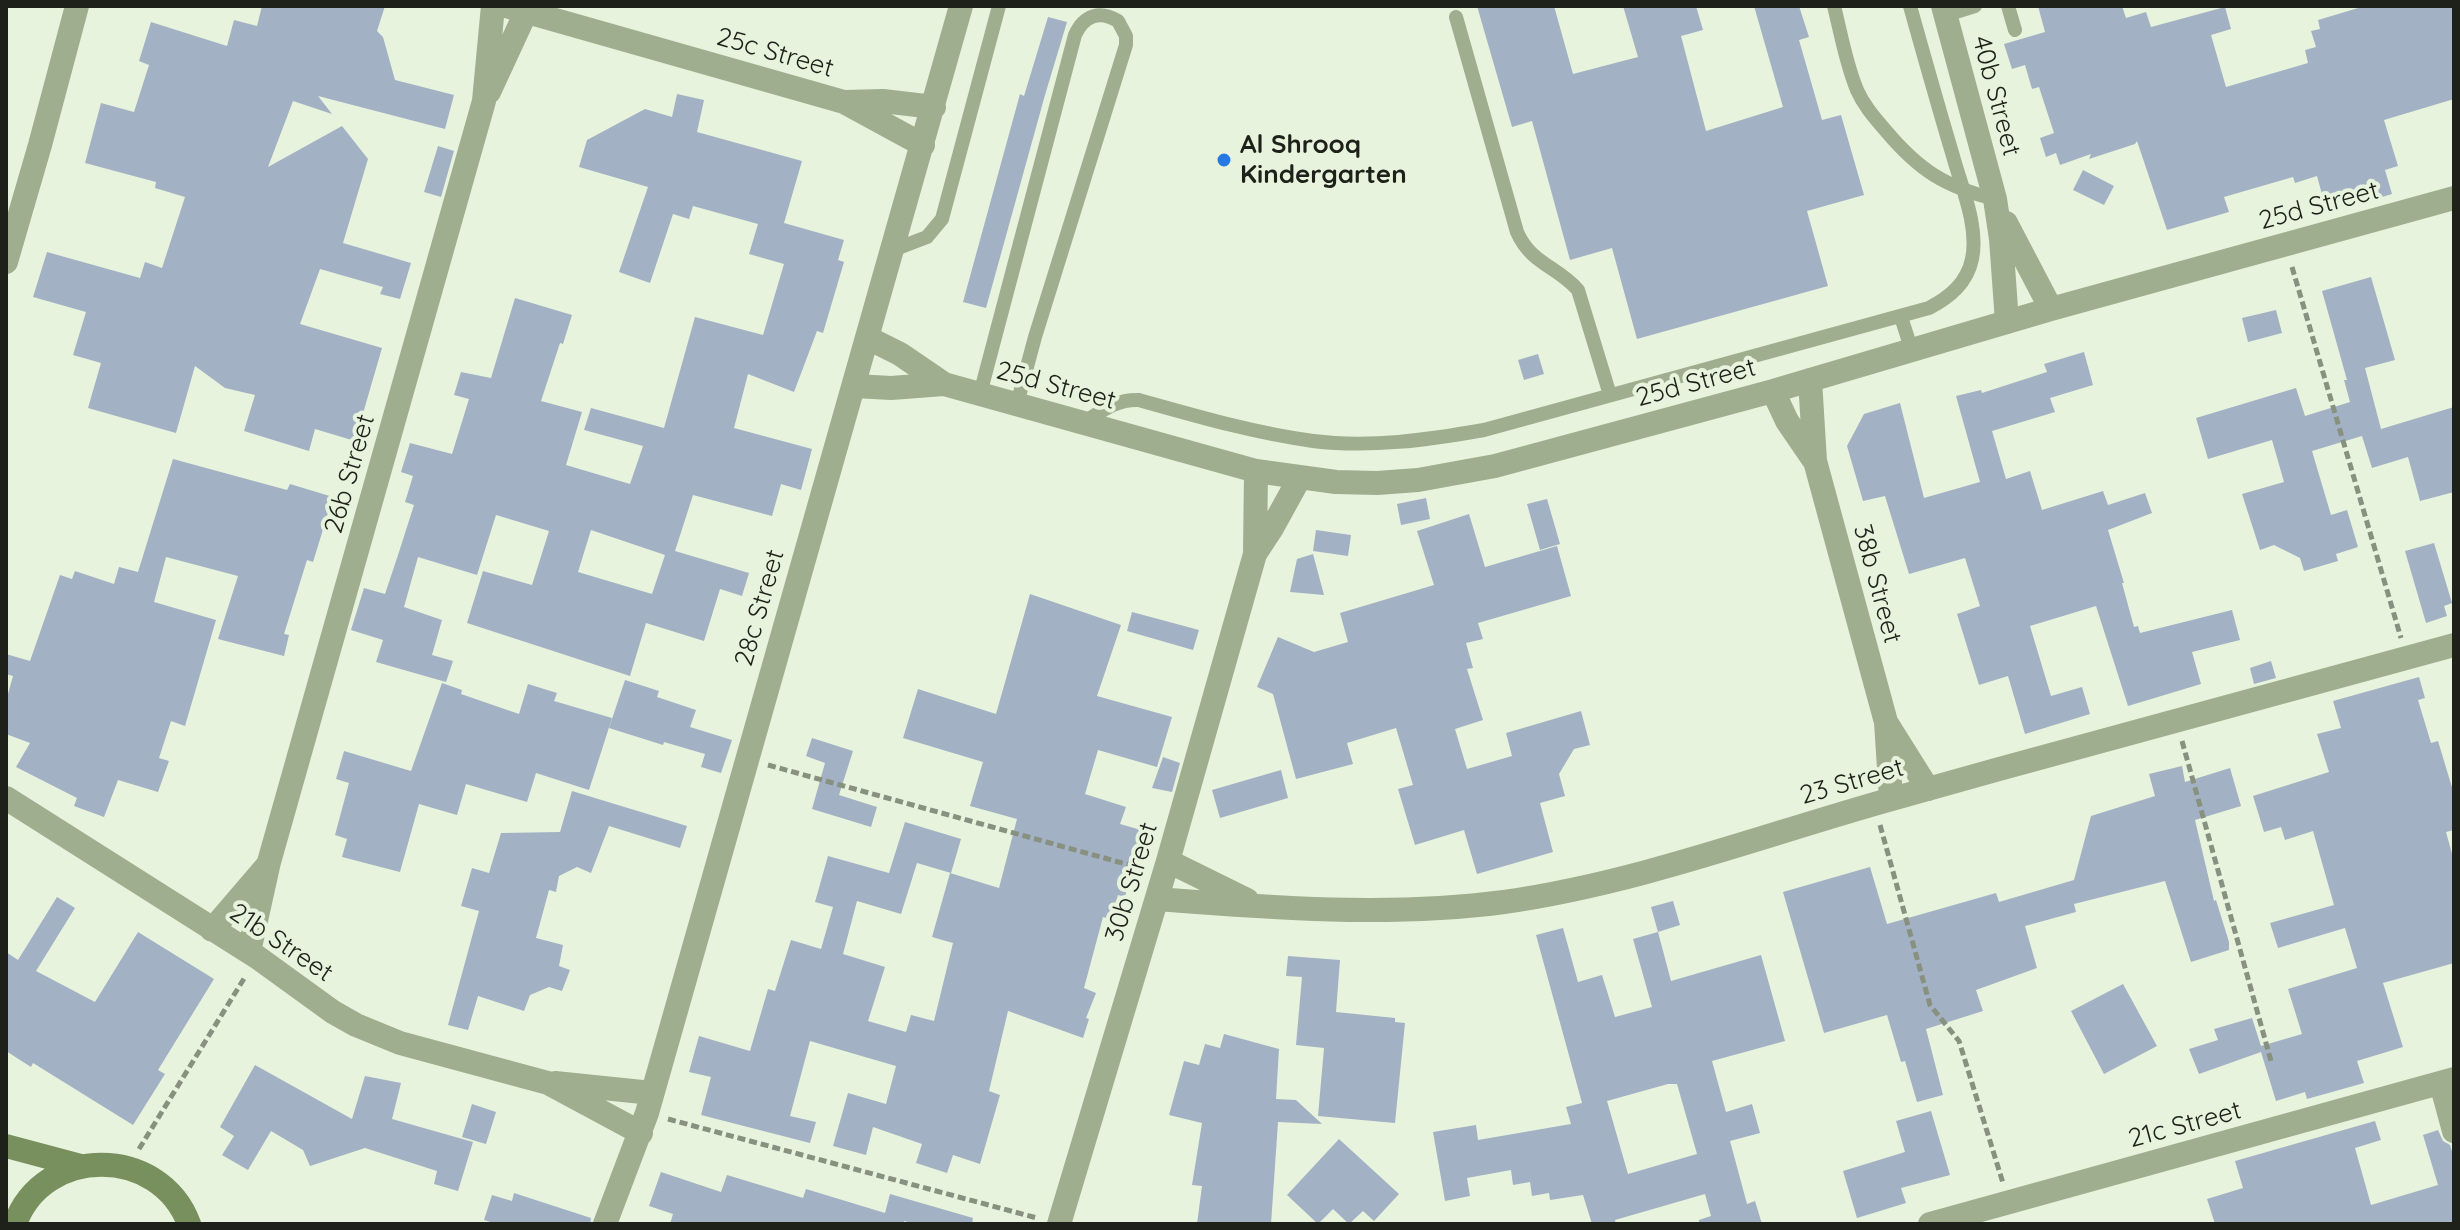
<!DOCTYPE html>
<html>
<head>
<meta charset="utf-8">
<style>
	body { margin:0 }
	#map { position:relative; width:2460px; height:1230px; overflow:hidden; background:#e8f3dd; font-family:Quicksand,sans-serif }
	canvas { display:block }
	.frame { position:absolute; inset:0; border:8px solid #1d2119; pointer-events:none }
</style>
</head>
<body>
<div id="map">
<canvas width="2460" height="1230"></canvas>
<div class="frame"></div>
</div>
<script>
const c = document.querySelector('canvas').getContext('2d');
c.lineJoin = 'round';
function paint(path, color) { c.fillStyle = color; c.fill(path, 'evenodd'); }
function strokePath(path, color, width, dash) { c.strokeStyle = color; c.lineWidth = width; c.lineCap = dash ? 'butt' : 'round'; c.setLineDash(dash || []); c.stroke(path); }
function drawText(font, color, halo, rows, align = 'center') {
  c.font = font + ' Quicksand,sans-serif'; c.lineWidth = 8; c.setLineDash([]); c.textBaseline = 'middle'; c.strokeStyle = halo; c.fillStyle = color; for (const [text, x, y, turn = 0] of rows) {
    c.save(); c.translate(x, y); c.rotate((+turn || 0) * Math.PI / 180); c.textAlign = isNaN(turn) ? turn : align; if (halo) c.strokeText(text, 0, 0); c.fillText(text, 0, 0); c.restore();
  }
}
const building = new Path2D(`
	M262 6H385L377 31 383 37 395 80 454 95 445 129 318 96 332 114 293 101 268 167 342 126 368 159 343 243 411 263 400 299 380 294 383 287 320 269 300 324 382 348 355 441 315 429 309 451 244 431 255 395 225 388 195 366 176 433 88 408 101 363 73 355 86 312 33 297 47 252 140 278 145 262 162 268 185 197 155 188 156 182 85 163 101 103 134 112 149 65 139 61 151 22 227 46 234 20 257 26Z
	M1477 6H1554L1573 74 1638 57 1623 6H1696L1703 30 1681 36 1706 131 1783 107 1754 6H1799L1809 37 1799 40 1822 120 1841 115 1864 195 1807 211 1828 286 1637 339 1612 248 1570 260 1532 121 1512 127Z
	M2038 6H2122L2126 18 2146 12 2151 27 2225 7 2231 29 2211 35 2226 87 2308 63 2305 50 2316 47 2311 31 2320 29 2318 20 2365 6H2454V99L2384 120 2398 166 2385 170 2392 194 2348 207 2347 204 2326 209 2317 176 2295 183 2293 177 2224 197 2229 212 2167 230 2137 141 2135 144 2089 159 2091 154 2060 165 2056 153 2046 157 2040 138 2054 133 2039 87 2032 89 2025 65 2012 69 2004 44 2045 32Z
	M1048 17 1067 22 1045 95 986 308 963 302 1020 94 1024 96Z
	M677 94 704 100 697 132 802 161 784 223 844 240 838 260 844 262 823 333 817 331 794 392 748 374 734 428 812 449 801 490 781 484 772 516 693 495 675 551 749 573 742 596 720 589 704 641 646 623 630 676 467 623 483 571 532 585 549 531 496 515 477 575 418 557 404 607 442 620 432 655 453 661 446 682 376 662 383 640 351 630 364 588 385 594 399 552 414 505 405 502 413 476 401 472 410 443 452 454 469 399 454 395 461 372 491 378 515 298 572 315 563 344 560 343 541 401 582 412 566 465 630 484 643 446 584 430 591 408 664 428 695 317 763 335 784 264 749 254 758 224 693 206 689 219 673 214 650 283 619 272 648 187 579 167 587 140 645 109 672 117ZM591 530 665 555 652 594 578 572Z
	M438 146 454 151 441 197 424 192Z
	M2083 170 2114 186 2104 205 2073 190Z
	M2371 277 2395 360 2365 368 2381 429 2454 407V492L2420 501 2408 457 2372 468 2362 436 2312 451 2331 515 2347 510 2358 547 2336 554 2338 561 2304 571 2300 558 2274 545 2260 550 2242 494 2284 482 2272 440 2208 459 2196 418 2296 388 2305 416 2350 402 2344 380H2347L2322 291Z
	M2276 310 2282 333 2248 342 2242 318Z
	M2084 352 2093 385 2050 398 2055 412 1992 431 2006 479 2030 471 2042 510 2103 491 2108 505 2145 493 2152 513 2108 530 2124 583H2122L2134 627 2138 626 2140 633 2232 610 2240 640 2192 652 2201 684 2128 706 2096 606 2030 626 2051 696 2082 687 2090 714 2025 734 2008 676 1979 685 1957 614 1980 606 1965 558 1909 574 1885 496 1863 501 1847 446 1864 414 1900 403 1924 498 1980 482 1956 396 1981 390 1982 393 2047 372 2044 364Z
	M1538 354 1544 374 1524 380 1518 360Z
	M173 459 287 490 290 484 333 497 313 562 307 560 293 605 284 634 289 635 284 656 218 639 238 576 166 557 154 602 216 620 185 726 171 721 159 758 169 761 158 792 118 780 104 817 74 806 77 798 16 767 30 743 6 734V701L13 676 6 674V654L30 661 60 575 72 579 75 571 114 584 119 567 138 572Z
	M1426 498 1430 519 1401 525 1397 504Z
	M1547 499 1560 544 1540 550 1527 504Z
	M1469 514 1485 567 1557 546 1571 596 1478 623 1483 639 1466 643 1473 668 1467 669 1483 720 1455 729 1467 769 1512 756 1506 733 1581 711 1590 745 1574 749 1559 774 1565 796 1540 803 1553 852 1477 874 1464 830 1415 845 1398 789 1413 785 1396 728 1347 743 1353 764 1296 779 1273 694 1257 687 1278 637 1314 652 1348 642 1340 613 1434 585 1417 531Z
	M1316 530 1351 535 1348 556 1313 551Z
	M2434 543 2452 603 2444 606 2447 616 2426 623 2405 551Z
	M1313 554 1324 595 1290 592 1297 559Z
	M1030 594 1121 625 1097 696 1172 717 1157 767 1098 750 1085 794 1126 807 1120 824 1141 830 1125 897 1118 895 1111 919 1103 917 1084 988 1096 993 1086 1018 1089 1019 1083 1038 1008 1011 989 1091 1000 1095 980 1164 953 1155 947 1173 916 1163 922 1144 873 1127 866 1155 833 1146 848 1093 886 1104 896 1066 810 1041 790 1116 816 1122 810 1143 701 1115 711 1077 689 1072 699 1036 750 1051 768 989 775 991 791 940 821 949 833 907 815 902 828 856 889 873 905 822 961 839 951 873 917 863 901 914 857 901 843 954 885 967 868 1021 906 1032 911 1015 934 1021 953 943 932 937 950 873 999 888 1017 819 970 806 983 762 903 738 918 689 996 714Z
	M1132 612 1199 630 1193 650 1127 631Z
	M2271 661 2276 678 2254 684 2250 668Z
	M2419 677 2425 698 2418 700 2431 743 2438 741 2454 794V830L2446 832 2454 861V963L2383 983 2403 1047 2357 1061 2364 1083 2307 1099 2305 1092 2276 1101 2261 1052 2199 1074 2189 1049 2218 1040 2214 1029 2252 1018 2261 1046 2302 1034 2288 989 2357 968 2345 928 2278 948 2270 923 2334 905 2313 831 2285 840 2281 827 2264 832 2253 796 2329 772 2317 734 2341 728 2333 701Z
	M625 680 659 691 657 697 696 710 690 727 732 740 721 773 701 767 705 754 664 742 663 745 609 728Z
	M442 683 462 690 461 694 519 714 528 684 557 693 554 701 612 718 589 790 536 773 527 802 466 784 457 815 419 804 400 872 342 857 347 839 335 835 349 783 336 779 344 751 411 771Z
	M812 738 853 751 839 795 877 807 871 827 812 809 825 763 806 756Z
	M1163 757 1180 763 1172 792 1152 788Z
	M2182 766 2185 782 2230 768 2241 806 2195 820 2214 901 2216 900 2229 942V950L2191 962 2165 881 2074 904 2076 912 2025 926 2037 968 1976 990 1983 1011 1926 1029 1943 1095 1917 1102 1905 1061 1901 1062 1887 1015 1824 1033 1783 892 1870 867 1887 924 1996 893 1999 902 2074 880 2091 816 2155 796 2149 774Z
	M1281 770 1288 798 1220 818 1212 790Z
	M572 791 687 826 680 848 609 826 591 873 577 867 559 876 556 892 549 890 536 938 563 945 559 966 570 970 562 991 549 987 530 995 524 1011 478 996 468 1030 448 1025 479 911 461 906 472 868 489 873 501 833 560 832Z
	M57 897 75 908 36 971 95 1002 138 932 214 979 158 1070 165 1074 133 1125 33 1063 31 1067 6 1051V952L18 960Z
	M1673 901 1680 925 1658 932 1651 907Z
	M1563 928 1578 982 1602 975 1615 1017 1652 1007 1633 939 1658 932 1671 981 1761 955 1785 1041 1712 1061 1726 1112 1752 1104 1760 1133 1730 1141 1747 1204 1755 1201 1762 1224H1699V1220L1711 1216 1705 1194 1615 1220 1616 1224H1592L1583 1195 1550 1200 1549 1193 1532 1196 1530 1182 1513 1185 1511 1170 1467 1178 1470 1196 1445 1201 1433 1132 1476 1125 1478 1140 1571 1124 1566 1107 1582 1103 1536 935ZM1668 1084H1677L1697 1154 1628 1174 1607 1101Z
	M1288 956 1340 960 1336 1012 1395 1018V1022L1405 1023 1395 1123 1318 1116 1324 1048 1296 1045 1302 977 1286 976Z
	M2123 984 2157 1046 2104 1074 2071 1011Z
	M1224 1034 1279 1049 1276 1099 1296 1100 1322 1124 1278 1122 1271 1224H1197L1202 1186 1192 1185 1202 1123 1169 1115 1184 1061 1199 1065 1205 1044 1220 1048Z
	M255 1065 352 1119 365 1076 401 1083 392 1119 473 1142 458 1191 434 1184 437 1171 365 1148 310 1166 303 1150 271 1131 248 1170 222 1155 234 1136 220 1127Z
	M472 1104 496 1112 486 1144 462 1137Z
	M1931 1111 1950 1175 1901 1188 1906 1203 1857 1218 1843 1171 1905 1152 1896 1121Z
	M2375 1121 2381 1140 2355 1148 2371 1205 2438 1185 2423 1135 2438 1130 2443 1141 2450 1145 2454 1158V1224H2215L2207 1199 2243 1188 2235 1161Z
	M1339 1139 1399 1194 1374 1221 1363 1211 1349 1224 1333 1209 1318 1224 1287 1195Z
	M661 1172 721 1192 727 1175 803 1198 806 1189 885 1213 890 1194 973 1218 972 1224H915L904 1221V1224H670L673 1214 649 1206Z
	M514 1193 591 1218 590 1224H497L484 1220 492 1195 512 1201Z`);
const path = new Path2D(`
	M2292 267 2401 638
	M2182 741 2271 1061
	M768 765 1144 869
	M1880 825 1930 1005 1959 1041 2003 1183
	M668 1119 1037 1218
	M139 1149 245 977`);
const service = new Path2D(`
	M1834 6C1841 34 1846 64 1857 90 1864 106 1875 118 1886 131 1919 170 1945 187 1995 199
	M2008 6 2015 30
	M1946 15 1975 6
	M1456 17 1517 232C1531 264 1557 266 1578 290L1610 395
	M893 250 927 237 942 219 999 6
	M1901 317 1912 351
	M980 394 1075 35C1084 15 1100 10 1118 21L1126 36V45L1035 337 1017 404
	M1083 423C1102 411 1116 399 1139 400 1196 416 1254 433 1313 441 1370 448 1427 440 1484 430L1929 308C1950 297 1967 283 1972 259 1979 226 1961 186 1953 156 1938 106 1924 56 1910 6`);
const minor = new Path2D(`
	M506 6 844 102 923 145
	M1943 6 1995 199 2001 239 2007 322
	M489 92 526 12
	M844 102 883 101 934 107
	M2006 223 2051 309
	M6 262 40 145 77 6
	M868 338 900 354 944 384
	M1810 380 1815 461 1886 722 1891 799
	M855 386 891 388 944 384 1256 471 1336 482 1377 483 1418 480 1495 466 1773 391 2051 309 2454 198
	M1773 391 1787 421 1813 459
	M1255 554 1272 528 1299 479
	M1886 722 1928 789
	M6 798 257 957 333 1012 356 1025 400 1043 548 1083 641 1133
	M1168 861 1247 900
	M1157 899C1271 908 1390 917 1504 902 1638 883 1763 835 1892 799 2079 746 2267 696 2454 645
	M212 930 266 867
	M249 952 269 862 484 101 493 6
	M555 1083 652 1093
	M2441 1083 2454 1131
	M605 1224 647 1113 961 6
	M1059 1224 1168 861 1255 554 1256 471
	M1930 1224 2454 1079`);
const secondary = new Path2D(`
	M6 1146 81 1166
	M15 1224C43 1145 160 1145 189 1224`);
const markers = [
	[1224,160,8,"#2679e4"]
];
const streetNames = [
	["25c Street",775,53,16],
	["40b Street",1996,96,75],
	["25d Street",2319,206,-15],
	["25d Street",1696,383,-15],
	["25d Street",1056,386,15],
	["26b Street",350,474,-74],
	["38b Street",1877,584,75],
	["28c Street",760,608,-74],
	["23 Street",1852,782,-16],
	["30b Street",1132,882,-73],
	["21b Street",281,943,34],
	["21c Street",2185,1125,-15]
];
const poiNames = [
	["Al Shrooq",1240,145],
	["Kindergarten",1240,175]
];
paint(building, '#a3b1c4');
strokePath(path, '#889080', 5, [8, 4]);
strokePath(service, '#9eae8e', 14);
strokePath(minor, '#9eae8e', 24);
strokePath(secondary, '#788f5e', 24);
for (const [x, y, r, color] of markers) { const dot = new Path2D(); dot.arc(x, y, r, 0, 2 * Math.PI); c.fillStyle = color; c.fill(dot); strokePath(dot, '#e8f3dd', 3); }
drawText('26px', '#1d2119', '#e8f3dd', streetNames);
drawText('bold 26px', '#1d2119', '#e8f3dd', poiNames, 'left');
</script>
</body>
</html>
